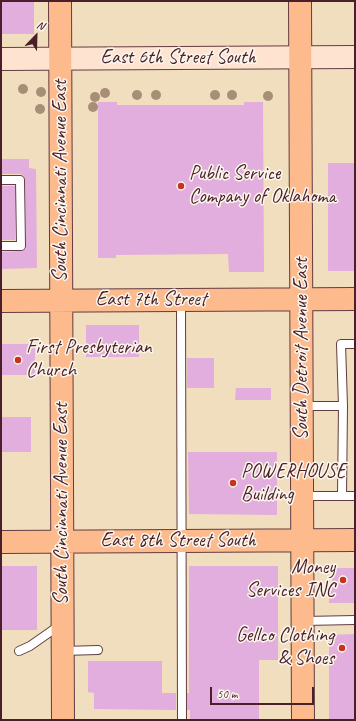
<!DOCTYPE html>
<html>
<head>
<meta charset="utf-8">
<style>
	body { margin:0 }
	#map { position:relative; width:356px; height:721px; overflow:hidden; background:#f0debe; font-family:Caveat,sans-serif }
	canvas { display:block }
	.frame { position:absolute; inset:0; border:2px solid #4a1f2b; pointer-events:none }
	.north { position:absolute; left:16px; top:16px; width:40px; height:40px; -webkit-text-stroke:3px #fbf7ec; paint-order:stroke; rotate:23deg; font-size:11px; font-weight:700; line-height:16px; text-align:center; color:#4a1f2b }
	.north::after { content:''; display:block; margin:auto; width:14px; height:18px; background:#4a1f2b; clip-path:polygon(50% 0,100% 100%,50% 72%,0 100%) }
	.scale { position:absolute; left:210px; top:687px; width:104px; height:18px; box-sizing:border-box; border:2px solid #4a1f2b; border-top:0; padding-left:5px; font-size:12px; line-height:14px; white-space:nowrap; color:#4a1f2b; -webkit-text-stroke:3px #fbf7ec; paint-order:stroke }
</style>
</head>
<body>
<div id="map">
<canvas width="356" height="721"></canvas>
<div class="frame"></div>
<div class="north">N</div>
<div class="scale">50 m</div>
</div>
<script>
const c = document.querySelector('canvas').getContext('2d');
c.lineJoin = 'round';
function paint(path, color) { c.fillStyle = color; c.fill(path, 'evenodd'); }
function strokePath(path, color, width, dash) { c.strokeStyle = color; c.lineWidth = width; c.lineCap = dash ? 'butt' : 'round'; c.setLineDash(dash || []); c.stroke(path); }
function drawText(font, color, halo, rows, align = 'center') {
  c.font = font + ' Caveat,sans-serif'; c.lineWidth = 3; c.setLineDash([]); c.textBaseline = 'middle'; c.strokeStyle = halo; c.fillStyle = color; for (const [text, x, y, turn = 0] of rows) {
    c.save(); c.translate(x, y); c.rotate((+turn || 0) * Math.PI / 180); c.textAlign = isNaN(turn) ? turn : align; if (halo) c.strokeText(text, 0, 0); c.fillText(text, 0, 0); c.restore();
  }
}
const building = new Path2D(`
	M1 1H34V34H1Z
	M98 102H117V105H244V102H263L264 272H229L228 254 116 255V258H98Z
	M1 159H29V168L36 169 37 268 1 269V252L21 251 26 249V246L25 178 23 175 20 174H1Z
	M328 163H355V271H328Z
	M1 186H15V240H1Z
	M86 325H139V357H86Z
	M1 344H35V375H1Z
	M187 358H214V388H187Z
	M236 388H271V400H235Z
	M1 417H31V452H1Z
	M188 452H277V515L189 514Z
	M1 566H37V630H1Z
	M189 566H278V660H259V720H190V710H187V693H189Z
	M332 568H355V603H329V591H332Z
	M355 634V720H329V635Z
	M88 661H162V693H176V710L94 709V693L88 692Z`);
const lane = new Path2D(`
	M1 180H20L21 246H1
	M181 301 182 720
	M303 406H343
	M303 496H355
	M342 496 343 406 341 344H355
	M304 621 355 620
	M19 651 30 646 60 625
	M63 651 98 650`);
const secondary = new Path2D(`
	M1 59 355 57`);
const primary = new Path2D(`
	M60 1 63 720
	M300 1 303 720
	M1 301 355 299
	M1 542 355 540`);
const trees = [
	[23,89],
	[41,92],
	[105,93],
	[137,95],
	[156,95],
	[215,95],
	[232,95],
	[268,96],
	[95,97],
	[93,107],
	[40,109]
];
const markers = [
	[181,186,4,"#c8321e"],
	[18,360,4,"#c8321e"],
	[233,483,4,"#c8321e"],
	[343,580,4,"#c8321e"],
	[342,648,4,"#c8321e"]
];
const streetNames = [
	["East 6th Street South",178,58],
	["South Cincinnati Avenue East",61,181,-90],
	["East 7th Street",151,300],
	["South Detroit Avenue East",302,349,-90],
	["South Cincinnati Avenue East",62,504,-90],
	["East 8th Street South",178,541]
];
const poiNames = [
	["Public Service",189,174],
	["Company of Oklahoma",189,197],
	["First Presbyterian",26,348],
	["Church",26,371],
	["POWERHOUSE",241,472],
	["Building",241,495],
	["Money",335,568,"right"],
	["Services INC",335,591,"right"],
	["Gellco Clothing",334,636,"right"],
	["& Shoes",334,659,"right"]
];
paint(building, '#e1aedd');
strokePath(lane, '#633c41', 10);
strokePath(secondary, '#633c41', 24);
strokePath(primary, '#633c41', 24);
strokePath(lane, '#fff', 8);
strokePath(secondary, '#fee3d1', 22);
strokePath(primary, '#fcba8d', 22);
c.fillStyle = '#a68f76';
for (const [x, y] of trees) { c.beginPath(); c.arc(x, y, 5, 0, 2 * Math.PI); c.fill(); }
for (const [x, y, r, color] of markers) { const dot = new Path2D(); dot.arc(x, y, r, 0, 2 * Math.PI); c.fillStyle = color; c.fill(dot); strokePath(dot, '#fbf7ec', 1.5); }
drawText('20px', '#4a1f2b', '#fbf7ec', streetNames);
drawText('20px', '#4a1f2b', '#fbf7ec', poiNames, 'left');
</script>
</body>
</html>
